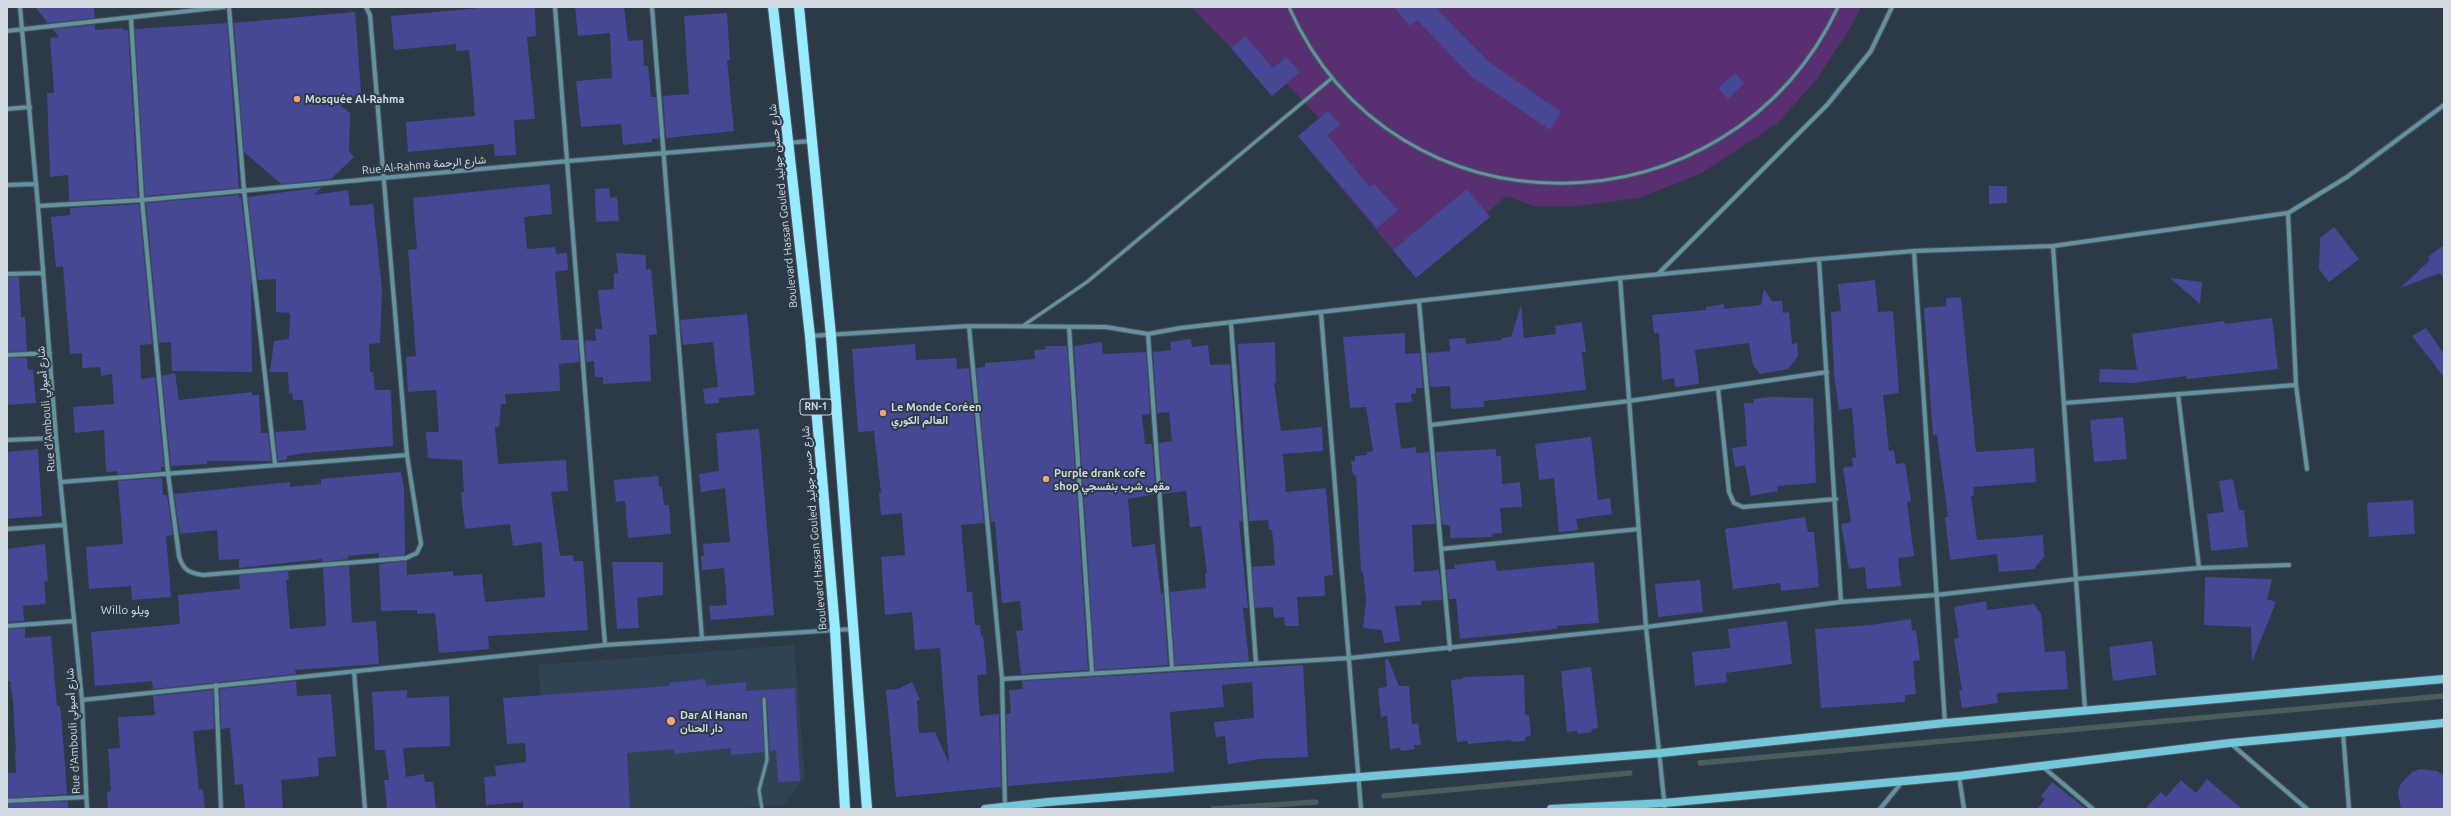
<!DOCTYPE html>
<html>
<head>
<meta charset="utf-8">
<style>
	body { margin:0 }
	#map { position:relative; width:2451px; height:816px; overflow:hidden; background:#2c3946; font-family:Ubuntu,sans-serif }
	canvas { display:block }
	.frame { position:absolute; inset:0; border:8px solid #d3dbe3; pointer-events:none }
</style>
</head>
<body>
<div id="map">
<canvas width="2451" height="816"></canvas>
<div class="frame"></div>
</div>
<script>
const c = document.querySelector('canvas').getContext('2d');
c.lineJoin = 'round';
function paint(path, color) { c.fillStyle = color; c.fill(path, 'evenodd'); }
function strokePath(path, color, width, dash) { c.strokeStyle = color; c.lineWidth = width; c.lineCap = dash ? 'butt' : 'round'; c.setLineDash(dash || []); c.stroke(path); }
function drawText(font, color, halo, rows, align = 'center') {
  c.font = font + ' Ubuntu,Vazirmatn,sans-serif'; c.lineWidth = 4; c.setLineDash([]); c.textBaseline = 'middle'; c.strokeStyle = halo; c.fillStyle = color; for (const [text, x, y, turn = 0] of rows) {
    c.save(); c.translate(x, y); c.rotate((+turn || 0) * Math.PI / 180); c.textAlign = isNaN(turn) ? turn : align; if (halo) c.strokeText(text, 0, 0); c.fillText(text, 0, 0); c.restore();
  }
}
const built = new Path2D(`
	M794 645 805 778 783 805 728 809H551L538 665Z`);
const green = new Path2D(`
	M1191 7H1861L1854 22 1817 79 1778 123 1700 174 1639 198 1570 207 1533 206 1506 196 1487 213 1490 217 1416 278 1298 136 1319 118 1287 84 1272 96 1237 54Z`);
const stream = new Path2D(`
	M1700 763 2444 696
	M1384 796 1630 773
	M1213 809 1316 802`);
const building = new Path2D(`
	M35 7H94L95 18 48 23Z
	M491 7H535L536 36 527 37 535 119 514 120 516 155 495 156 494 144 408 152 406 122 475 116 471 68 469 50 456 51V44L394 50 391 16Z
	M575 7H624L628 41 643 40 644 66H648L651 97H656L659 138 652 139V142L623 145 621 124 581 127 576 81 612 78 610 33 578 36Z
	M1394 7H1435L1489 62 1561 112 1550 130 1471 76 1417 20 1410 26Z
	M355 12 361 92 341 106 350 113 349 151 354 157 331 179 281 184 244 152 234 23Z
	M727 13 730 60H727L734 131 666 138 663 96 689 94 684 16Z
	M227 23 239 188 145 196 135 29Z
	M95 25V30L123 28V30H128L138 197 69 201 68 175 50 177 47 93H54L50 38 59 37 53 29Z
	M1245 36 1273 68 1286 57 1300 72 1272 96 1231 48Z
	M1735 73 1744 83 1728 99 1718 88Z
	M1328 111 1340 125 1327 135 1370 187 1374 184 1398 210 1377 228 1298 136Z
	M550 184 552 214 524 217 527 249 555 247 556 254 567 253 568 270 555 272 561 340H578L579 362 559 364 560 391 505 394 506 404H501L499 427H495L498 464 566 460 568 491 551 492 560 556 573 555 574 561H583L588 630 488 636 489 649 439 653 435 613 417 614V610L381 611 379 564 407 561V575L453 571V576L482 574 485 602 545 597 542 542 513 546 510 524 465 529 461 493 464 492 462 460 428 458 426 432H439L436 390 408 392 406 357 416 356 408 250 417 249 413 198Z
	M1989 186H2007V203L1989 204Z
	M322 187 314 195 348 190 350 206 373 204 382 290 380 343 369 344 370 372H373L375 390H391L393 446 305 453 287 456V460L278 461 275 432 306 430 303 400H293L292 393H289L288 372H270L274 341 289 339 290 313 276 312V279L258 280 248 197Z
	M609 188 610 198 617 197 619 221 596 222 595 189Z
	M1467 189 1490 217 1416 278 1393 250Z
	M239 195V198H241L251 280 252 372 172 371 171 342 159 343 146 203Z
	M139 204 152 344 140 345 141 379 155 377 164 467H161V471L117 474V471L106 472 104 430 75 433 73 407 114 404 112 374 101 376 100 367 82 368V353L70 354 63 266 56 267 51 217 70 215V208Z
	M2334 227 2359 259 2329 282 2319 269 2320 238Z
	M2444 245V279L2440 273 2400 288 2430 260 2428 257Z
	M616 253 646 255V270L651 269 657 334 649 335 651 381 603 384V377H595L594 361 586 362 585 340 596 341 595 329H602L598 290 614 289V273H618Z
	M7 277H19L21 317H25L27 351 7 352Z
	M2170 278 2202 282 2200 304Z
	M1875 280 1878 312 1893 311 1899 393 1883 395 1889 451 1894 450 1896 464 1905 463 1911 501 1907 502 1914 556 1898 558 1901 586 1867 589 1865 567 1849 569 1841 524 1851 522 1843 468 1853 466 1852 458H1856L1852 408 1839 410 1834 374 1831 312 1841 311 1838 284Z
	M1764 289 1772 301H1782L1783 313 1789 312 1792 344 1797 343 1798 356 1788 369 1760 374 1753 365 1749 343 1695 350 1699 384 1675 387 1674 378 1662 380 1659 333H1654L1652 315 1706 310V307L1724 304V309L1761 305Z
	M1961 297 1976 452 2034 448 2036 482 1973 487 1974 495 1971 496 1977 540 2043 535 2044 557 2034 569 1999 572 1997 554 1950 560 1945 517H1948L1937 435H1933L1924 308 1946 306V298Z
	M1521 305 1524 338 1556 334 1555 326 1582 322 1586 352H1582L1586 390 1484 401V407L1451 409 1450 386 1430 387 1427 353 1450 351 1449 339 1465 338 1466 344 1502 340V338L1511 337Z
	M747 314 755 395 719 398V403L705 404 703 389 718 387 713 342 683 345 680 320Z
	M2272 318 2278 369 2187 379 2186 376 2133 383 2099 382 2100 369 2137 370 2132 334 2224 321 2225 324Z
	M2426 328 2444 354V377L2412 336Z
	M1405 333V354L1420 353 1423 388H1416V393L1411 394 1412 402 1395 403 1401 449 1416 447V453L1429 452 1435 524 1412 525 1414 572 1439 570 1442 600 1421 601V605L1395 606 1400 641 1384 643 1382 630 1363 628 1366 600 1363 572H1361L1356 475 1353 476 1351 461H1355V456L1367 455V452L1373 451 1366 407 1350 408 1343 337Z
	M1191 339 1192 347 1208 345 1210 365 1230 364 1242 521H1239L1248 608H1243L1249 661 1175 665 1170 592 1206 588 1205 573H1207L1201 526 1190 527 1186 491 1163 494 1159 443 1172 441 1169 412 1157 413 1153 352 1171 350 1170 342Z
	M1102 342 1103 354 1146 352 1150 414 1142 415 1145 444H1152L1156 494 1128 499 1132 547 1155 544 1161 594 1163 593 1168 665 1095 670 1074 346Z
	M1275 342 1276 383H1274L1281 431 1322 427 1323 451 1283 454 1286 492 1326 488 1333 575 1324 576 1325 596 1297 597 1299 626H1285L1284 617 1274 618 1273 607 1255 608 1252 567 1275 565 1272 530H1269L1268 520 1249 521 1238 344Z
	M915 344 916 360 956 358 957 369 969 368 984 523 961 525 967 592H972L975 625H980L981 636 983 635 987 674 977 675 980 716 999 714 1001 787 896 797 886 690 898 689 912 682 920 700 917 701 919 733 935 732 949 763 940 648 915 650 912 612 885 615 881 557 905 555 902 513 881 515 879 493H881L874 431 858 432 852 349Z
	M1045 346H1067L1088 670 1021 674 1016 631 1023 630 1020 601 1002 603 995 522H991L976 368 985 367V363L1035 359 1034 350 1046 349Z
	M7 358H27L28 370 33 369 36 403 7 405Z
	M175 373 179 400 252 392V395H259L261 433H268L271 461H207V464L171 466 162 376Z
	M1770 397 1813 398 1816 483 1777 486 1778 491 1751 496 1745 465 1735 467 1732 448 1747 446 1744 403H1754L1753 399Z
	M2123 417 2127 459 2094 462 2090 420Z
	M759 429 774 615 711 620 709 606 727 605 724 568 702 570 701 556 704 555 703 544 730 542 725 488 701 492 699 474 719 471 716 433Z
	M1591 437 1598 500 1610 498 1612 514 1576 519 1578 530 1559 532 1554 478 1539 480 1535 444Z
	M38 449 42 516 7 519V452Z
	M1496 449V456H1501L1502 484 1520 482 1522 507 1500 508 1502 533 1492 534 1493 537 1450 538V526L1442 524 1436 452Z
	M401 472 404 488 405 555 379 557V553L348 556V559L322 562V559L239 568V559L219 560 217 530 180 534 174 494 290 482V487L321 484V479Z
	M658 476 659 487 662 486 664 505H669L671 534 628 538 625 501 616 502 614 480Z
	M162 478 163 495H167L173 535 166 536 171 597 132 600 131 586 89 589 86 547 123 544 118 481Z
	M2233 479 2239 510H2244L2248 547 2211 551 2207 514 2224 512 2219 481Z
	M2413 500 2415 534 2369 537 2367 503Z
	M1805 517 1808 532H1814L1819 587 1781 591 1780 583 1733 589 1725 529Z
	M45 544 48 581 44 582 46 604 23 606 24 621 7 622V549Z
	M1495 560 1497 571 1594 562 1599 623 1557 626V629L1460 639 1456 599H1449L1446 569H1455L1454 565Z
	M612 562H663V595L637 598 639 628 617 629Z
	M349 566 352 623 376 621 379 664 295 670 296 674 153 689 152 681 95 686 91 632 180 624 178 595 240 589 239 575 288 571 289 580H286L290 629 323 626 326 625 323 568Z
	M2205 577 2272 579 2267 599 2276 602 2252 662 2251 627 2204 625Z
	M1700 580 1703 612 1658 617 1655 584Z
	M1986 601 1987 610 2034 604 2041 614 2045 652 2065 651 2068 689 1997 693 1998 703 1962 708 1959 691 1962 690 1954 639 1959 638 1954 607Z
	M1911 619 1912 631 1916 630 1920 660 1913 661 1916 694 1905 695V702L1821 708 1815 629 1871 625Z
	M1787 621 1792 664 1726 673 1727 682 1695 686 1692 652 1730 648 1728 629Z
	M25 628V638L51 636 57 706H60L62 725 67 794 7 798V773H16L15 752H16L13 702 10 681H7V629Z
	M2152 641 2156 675 2113 681 2109 647Z
	M1388 659 1399 686H1409L1412 724 1418 723 1421 745H1414L1415 749 1401 751 1400 748 1390 749 1387 716 1381 717 1378 688 1387 687 1385 660Z
	M1303 665 1308 757 1260 759 1228 764 1225 736 1216 737 1214 722 1254 718 1252 682 1222 685 1224 707 1170 712 1174 772 1008 786 1006 714 1011 713 1009 690 1023 689 1022 681Z
	M1591 667 1598 728 1591 729 1592 732 1578 734 1577 731 1567 732 1561 671Z
	M1524 675 1525 715H1529L1531 736 1525 737V741L1511 742V740L1468 744 1467 741 1457 742 1451 680 1463 679V677Z
	M705 679 706 686 746 682V691L795 688 800 781 778 782 776 750 770 751 767 699 763 696 761 699 764 752 731 755V748L674 754V749L627 753 630 809H523V802L486 805 484 777 496 776 495 766 526 762 525 743 507 744 503 698 669 686V683Z
	M296 681 297 696 331 694 336 756 318 758 319 776 281 780 283 809H245L243 784 235 785 230 728 221 729 220 689Z
	M213 690 214 729 193 731 199 790 203 789 205 809H108L107 792 111 791 108 749 120 748 118 717 155 715 153 696Z
	M407 690V698L449 696 450 746 403 748 406 777 424 774 425 782H433L436 809H387L384 780H389L385 750H375L372 692Z
	M2420 769 2437 771 2444 776V809H2401L2398 793 2400 785 2412 772Z
	M2207 779 2242 809H2145L2161 792 2166 797 2181 780 2196 793Z
	M2052 782 2086 809H2037L2045 799 2041 796Z
	M68 801V809H7V804Z`);
const service = new Path2D(`
	M1289 7C1394 245 1729 239 1838 7
	M1024 325 1087 282 1332 78
	M762 809 759 790 767 760 764 699`);
const minor = new Path2D(`
	M20 7 38 206 56 438 82 700 87 809
	M229 7 244 190 275 464
	M555 7 605 645
	M652 7 702 639
	M131 18 142 200 168 473 179 556C183 570 189 573 203 575L406 558 417 553 421 544 407 455 370 15 366 7
	M7 31 224 7
	M7 109 30 107
	M7 185 36 184
	M38 206 142 200 568 161 811 141
	M2288 213 2296 385 2307 469
	M2053 246 2288 213 2347 177 2444 105
	M1914 251 1945 723
	M1819 259 1841 602
	M7 274 43 273
	M1658 274 1827 105 1871 51 1892 7
	M1620 278 1646 627 1665 809
	M1419 302 1450 649
	M1321 313 1361 809
	M1231 324 1256 663
	M969 326 1002 679 1005 807
	M1069 327 1092 673
	M1148 334 1172 668
	M810 336 969 326 1106 327 1148 334 1180 328 1620 278 1819 259 1914 251 2053 246 2085 710
	M7 355 50 353
	M1718 388 1729 492 1734 503 1743 507 1836 499
	M2178 394 2199 568
	M2064 403 2296 385
	M1431 425 1629 401 1827 372
	M7 440 56 438
	M61 482 407 455
	M7 529 65 525
	M1441 549 1639 529
	M7 626 74 621
	M354 671 365 809
	M1002 679 1350 658 1646 627 1841 602 1936 595 2076 579 2199 568 2289 565
	M216 685 221 809
	M82 700 605 645 852 629
	M2343 732 2349 809
	M2230 743 2307 809
	M2043 767 2093 809
	M1959 776 1964 809
	M7 801 86 797
	M1880 809 1902 782`);
const secondary = new Path2D(`
	M985 809 1048 802 1661 753 1945 723 2444 679
	M1551 809 1664 803 1959 776 2230 743 2444 723`);
const primary = new Path2D(`
	M773 7 810 336 835 629 845 809
	M799 7 831 336 867 809`);
const markers = [
	[297,99,4,"#f0a27a"],
	[883,413,4,"#f0a27a"],
	[1046,479,4,"#f0a27a"],
	[671,721,5,"#f0a27a"]
];
const shields = [
	[816,407,32]
];
const shieldNames = [
	["RN-1",816,407]
];
const poiNames = [
	["Mosquée Al-Rahma",305,99],
	["Le Monde Coréen",891,407],
	["العالم الكوري",891,420],
	["Purple drank cofe",1054,473],
	["shop مقهى شرب بنفسجي",1054,486],
	["Dar Al Hanan",680,715],
	["دار الحنان",680,728]
];
const streetNames = [
	["Rue Al-Rahma شارع الرحمة",424,165,-5],
	["Boulevard Hassan Gouled شارع حسن جوليد",783,206,-96],
	["Rue d'Ambouli شارع أمبولي",46,409,-95],
	["Boulevard Hassan Gouled شارع حسن جوليد",814,528,-95],
	["Rue d'Ambouli شارع أمبولي",73,731,-93]
];
const neighbourhoodNames = [
	["Willo ويلو",125,610]
];
paint(built, '#304354');
paint(green, '#582f70');
strokePath(stream, '#4d5c5c', 5.5);
paint(building, '#464895');
strokePath(service, '#4a5662', 5);
strokePath(minor, '#4a5662', 6);
strokePath(secondary, '#4a5662', 10);
strokePath(primary, '#4a5662', 12);
strokePath(service, '#62939f', 3);
strokePath(minor, '#62939f', 4);
strokePath(secondary, '#74c6d9', 8);
strokePath(primary, '#98eafe', 10);
for (const [x, y, r, color] of markers) { const dot = new Path2D(); dot.arc(x, y, r, 0, 2 * Math.PI); c.fillStyle = color; c.fill(dot); strokePath(dot, '#2c3946', 1.5); }
for (const [x, y, w] of shields) { const box = new Path2D(); box.roundRect(x - w / 2, y - 8, w, 16, 3); c.fillStyle = '#2c3946'; c.fill(box); strokePath(box, '#d3dbe3', 1); }
drawText('bold 10px', '#d3dbe3', null, shieldNames);
drawText('bold 11px', '#d3dbe3', '#2c3946', poiNames, 'left');
drawText('11px', '#d3dbe3', '#2c3946', streetNames);
drawText('12px', '#d3dbe3', '#2c3946', neighbourhoodNames);
</script>
</body>
</html>
